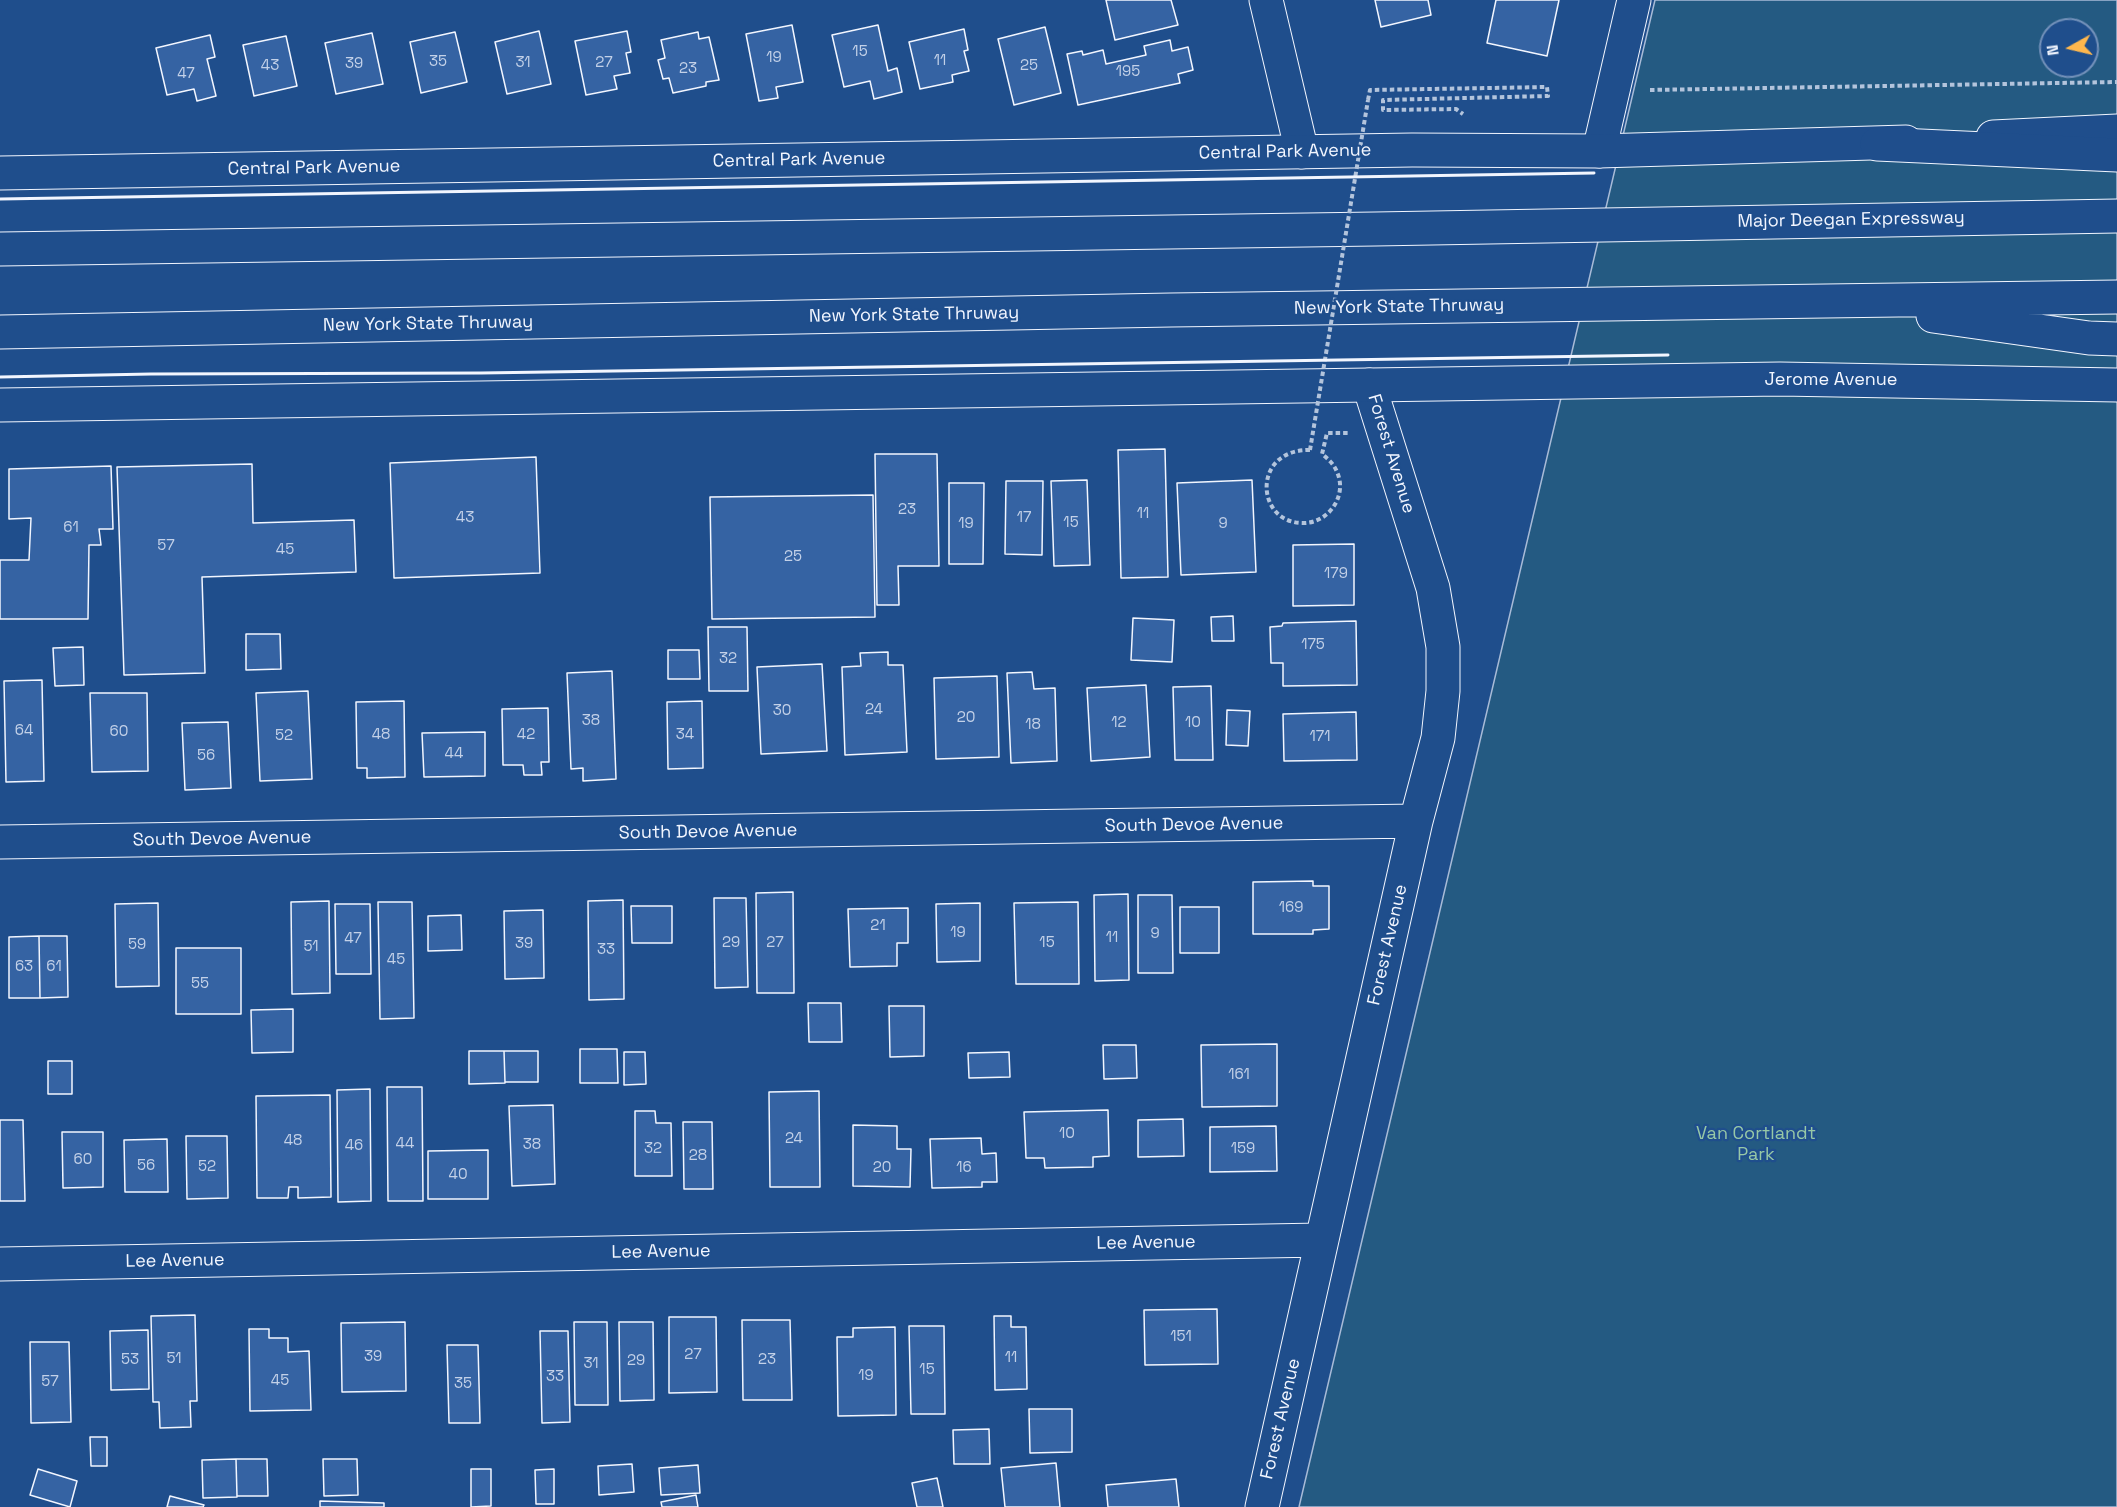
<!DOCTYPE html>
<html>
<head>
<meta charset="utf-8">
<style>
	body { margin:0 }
	#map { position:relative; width:2117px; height:1507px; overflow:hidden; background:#1f4e8c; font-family:"Space Grotesk",sans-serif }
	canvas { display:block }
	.north { position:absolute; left:2039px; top:18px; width:60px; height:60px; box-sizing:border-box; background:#1f4e8c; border:2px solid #7391ba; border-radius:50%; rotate:262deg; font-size:16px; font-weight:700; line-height:24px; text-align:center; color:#f2f6ff }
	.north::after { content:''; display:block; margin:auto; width:21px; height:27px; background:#ffb74d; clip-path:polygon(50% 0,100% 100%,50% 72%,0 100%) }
</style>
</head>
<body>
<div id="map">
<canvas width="2117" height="1507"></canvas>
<div class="north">N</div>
</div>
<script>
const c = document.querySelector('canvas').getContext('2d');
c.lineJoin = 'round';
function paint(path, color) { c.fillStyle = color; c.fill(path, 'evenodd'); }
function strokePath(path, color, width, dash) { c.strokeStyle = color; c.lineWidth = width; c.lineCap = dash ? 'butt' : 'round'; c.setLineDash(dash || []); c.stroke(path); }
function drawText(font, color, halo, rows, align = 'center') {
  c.font = font + ' "Space Grotesk",sans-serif'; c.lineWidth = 4.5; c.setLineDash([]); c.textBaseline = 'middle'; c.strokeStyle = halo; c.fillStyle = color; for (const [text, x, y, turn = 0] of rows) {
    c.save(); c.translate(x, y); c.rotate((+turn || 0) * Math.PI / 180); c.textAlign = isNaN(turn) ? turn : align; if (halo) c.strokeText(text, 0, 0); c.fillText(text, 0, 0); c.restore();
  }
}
const green = new Path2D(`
	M1655 0H2117V1507H1299ZM2051 30H2087V66H2051Z`);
const building = new Path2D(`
	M1106 0H1171L1178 25 1115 40Z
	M1375 0H1428L1431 15 1381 27Z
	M1496 0H1559L1547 56 1487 43Z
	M792 25 803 82 776 87 778 98 759 101 746 34Z
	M878 25 888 71 897 68 902 92 874 99 870 81 844 87 832 35Z
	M1045 27 1061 93 1014 105 998 39Z
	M964 29 968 50 964 51 969 71 952 75 953 82 920 89 909 42Z
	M539 31 551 84 507 94 495 42Z
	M627 31 631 52 626 53 630 73 614 76 617 89 586 95 575 41Z
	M455 32 467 82 421 93 410 42Z
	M698 32 699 39 709 37 719 80 706 82V86L673 93 669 78 663 79 658 60 665 58 661 40Z
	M372 33 383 84 336 94 325 43Z
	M210 35 215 57 207 59 216 96 197 101 194 89 167 95 156 48Z
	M286 36 297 86 254 96 243 45Z
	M1170 40 1172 51 1188 47 1193 70 1178 74 1180 83 1078 105 1067 54 1082 51 1083 55 1103 50 1106 64 1146 55 1144 46Z
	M1165 449 1168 577 1121 578 1118 450Z
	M875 454H937L939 566H898L899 605H877Z
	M536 457 540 573 394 578 390 463Z
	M252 464 253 523 354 520 356 572 202 577 205 673 124 675 117 467Z
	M111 466 113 529H99L101 545H89L88 619H0V560H29L31 518 9 519V469Z
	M1087 480 1090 565 1054 566 1051 481Z
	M1252 480 1256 572 1181 575 1177 483Z
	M1006 481H1043L1042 555 1005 554Z
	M949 483H984L983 564H949Z
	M873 495 875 617 712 619 710 497Z
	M1354 544V605L1293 606V545Z
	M1233 616 1234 641H1212L1211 617Z
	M1133 618 1174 620 1172 662 1131 660Z
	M1356 621 1357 685 1283 686V663H1271L1270 627 1282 626 1283 623Z
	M708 627H747L748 691H709Z
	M246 634H280L281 669 246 670Z
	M83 647 84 685 55 686 53 648Z
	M668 650H699L700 679H668Z
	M888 652V665H903L907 752 845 755 842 667 861 666 860 653Z
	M822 664 827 751 761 754 757 667Z
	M612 671 616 779 583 781V768L571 769 567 673Z
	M1032 672 1034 689 1055 688 1057 761 1011 763 1007 673Z
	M997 676 999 757 936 759 934 678Z
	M42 680 44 781 6 782 4 681Z
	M1146 685 1150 757 1091 761 1087 688Z
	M1211 686 1213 760H1175L1173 687Z
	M308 691 312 779 260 781 256 693Z
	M90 693H147L148 771 92 772Z
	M404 701 405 777 367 778V768H357L356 702Z
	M702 701 703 768 668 769 667 702Z
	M548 708 549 762H541L542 775H524L523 765H503L502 709Z
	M1227 710 1250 711 1248 746 1226 745Z
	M1356 712 1357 760 1284 761 1283 714Z
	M228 722 231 788 185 790 182 723Z
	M485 732V776L424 777 422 733Z
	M1313 881V886H1329V929L1313 930V934H1253V882Z
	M793 892 794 993H757L756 893Z
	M1128 894 1129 980 1095 981 1094 895Z
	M1138 895H1172L1173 973H1138Z
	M714 898H746L748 987 715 988Z
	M623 900 624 999 589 1000 588 901Z
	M329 901 330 993 292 994 291 902Z
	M378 902H412L414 1018 380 1019Z
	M1078 902 1079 984H1016L1014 903Z
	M158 903 159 986 116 987 115 904Z
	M980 903V961L937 962 936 904Z
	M335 904H370L371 974H336Z
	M631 906H672V943H632Z
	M1180 907H1219V953H1180Z
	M908 908V943H897V966L850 967 848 909Z
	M543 910 544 978 505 979 504 911Z
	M461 915 462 950 428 951V916Z
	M39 936H67L68 997 40 998Z
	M39 936 40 998H9V937Z
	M176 948H241V1014H176Z
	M808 1003H841L842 1042H809Z
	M889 1006H924V1056L890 1057Z
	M293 1009V1052L252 1053 251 1010Z
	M1277 1044V1106L1202 1107 1201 1045Z
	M1103 1045H1136L1137 1078 1104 1079Z
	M580 1049H617L618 1083H580Z
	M469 1051H504L505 1083 469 1084Z
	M504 1051H538V1082H505Z
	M624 1052H645L646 1084 624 1085Z
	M1009 1052 1010 1077 969 1078 968 1053Z
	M48 1061H72V1094H48Z
	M387 1087H422L423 1201H388Z
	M370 1089 371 1201 338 1202 337 1090Z
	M819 1091 820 1187H770L769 1092Z
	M330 1095 331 1197 298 1198V1187H289L288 1198H257L256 1096Z
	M553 1105 555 1184 512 1186 509 1106Z
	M1108 1110 1109 1156 1093 1157V1167L1045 1168 1044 1158H1026L1024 1112Z
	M635 1111H655L656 1123H671L672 1176H635Z
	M1183 1119 1184 1156 1138 1157V1120Z
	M0 1120H23L25 1201H0Z
	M683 1122H712L713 1189H684Z
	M853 1125 897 1126V1149H911L910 1187 853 1186Z
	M1276 1126 1277 1171 1210 1172V1127Z
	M62 1132H103V1187L63 1188Z
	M186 1136H227L228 1198 187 1199Z
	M981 1138 982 1154 996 1153 997 1182H982V1187L932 1188 930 1139Z
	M167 1139 168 1192H125L124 1140Z
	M488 1150V1199H428V1151Z
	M1217 1309 1218 1364 1145 1365 1144 1310Z
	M195 1315 197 1401H190L191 1427 160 1428 159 1402H153L151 1316Z
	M994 1316H1011V1327H1026L1027 1389 995 1390Z
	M669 1317H716L717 1392 669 1393Z
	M742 1320H790L792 1400H743Z
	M405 1322 406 1391 342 1392 341 1323Z
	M574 1322H607L608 1405H575Z
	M619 1322H653L654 1400 620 1401Z
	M909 1326H944L945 1414H911Z
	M895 1327 896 1415 838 1416 837 1337H853V1328Z
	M249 1329H269V1338H288V1352L309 1351 311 1410 250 1411Z
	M148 1330 149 1389 111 1390 110 1331Z
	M540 1331H568L570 1422 542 1423Z
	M30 1342H69L71 1422 31 1423Z
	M447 1345H478L480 1423H449Z
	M1029 1409H1072V1452L1030 1453Z
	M989 1429 990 1464H954L953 1430Z
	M90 1437H107V1466H91Z
	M236 1459H267L268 1496H237Z
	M236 1459 237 1497 203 1498 202 1460Z
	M323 1459H357L358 1495 324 1496Z
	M1056 1463 1060 1507H1005L1001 1468Z
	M632 1464 634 1492 599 1495 598 1466Z
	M698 1465 700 1493 661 1495 659 1468Z
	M38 1469 77 1481 70 1507 30 1495Z
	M471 1469H491V1506L471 1507Z
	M554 1469V1504H536L535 1470Z
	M937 1478 943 1507H917L912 1483Z
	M1176 1479 1179 1507H1108L1106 1485Z
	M696 1495 698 1507H662L661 1502Z
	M170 1496 204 1505 203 1507H167Z
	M320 1501 384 1503V1507H320Z`);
const path = new Path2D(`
	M1650 90 2117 82
	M1368 100 1370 90 1547 87 1548 96 1383 100V110L1456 109 1463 114
	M1310 450C1252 449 1255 522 1302 523 1328 524 1348 496 1337 472 1334 464 1328 459 1322 454L1327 433H1349`);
const street = new Path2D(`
	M1266 0 1302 152
	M1599 151 1634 0
	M0 842 1416 821
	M0 1264 1321 1240
	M1262 1507 1416 821 1438 738 1443 691V647L1433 588 1369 385`);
const secondary = new Path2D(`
	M1993 137 2117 131
	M0 173 1412 150 1599 151 1906 142
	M0 405 1780 379 2117 385`);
const highway = new Path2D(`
	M1877 144 2117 155
	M0 249 1375 229 2117 216
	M1933 316 2089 338 2117 339
	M0 332 1171 310 2117 297`);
const pathBridge = new Path2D(`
	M1310 450 1368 100`);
const wall = new Path2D(`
	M0 199 1594 173
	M0 377 151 374 481 373 1668 355`);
const numberNames = [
	["15",860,52],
	["19",774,58],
	["11",940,61],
	["35",438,62],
	["31",523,63],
	["27",604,63],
	["39",354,64],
	["43",270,66],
	["25",1029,66],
	["23",688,69],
	["195",1128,72],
	["47",186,74],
	["23",907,510],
	["11",1143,514],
	["43",465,518],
	["17",1024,518],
	["15",1071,523],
	["19",966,524],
	["9",1223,524],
	["61",71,528],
	["57",166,546],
	["45",285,550],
	["25",793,557],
	["179",1336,574],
	["175",1313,645],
	["32",728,659],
	["24",874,710],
	["30",782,711],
	["20",966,718],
	["38",591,721],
	["12",1119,723],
	["10",1193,723],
	["18",1033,725],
	["64",24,731],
	["60",119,732],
	["48",381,735],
	["42",526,735],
	["34",685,735],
	["52",284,736],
	["171",1320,737],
	["44",454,754],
	["56",206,756],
	["169",1291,908],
	["21",878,926],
	["19",958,933],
	["9",1155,934],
	["11",1112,938],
	["47",353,939],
	["29",731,943],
	["27",775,943],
	["15",1047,943],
	["39",524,944],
	["59",137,945],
	["51",311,947],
	["33",606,950],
	["45",396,960],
	["63",24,967],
	["61",54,967],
	["55",200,984],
	["161",1239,1075],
	["10",1067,1134],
	["24",794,1139],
	["48",293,1141],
	["44",405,1144],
	["38",532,1145],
	["46",354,1146],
	["32",653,1149],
	["159",1243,1149],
	["28",698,1156],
	["60",83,1160],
	["56",146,1166],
	["52",207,1167],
	["20",882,1168],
	["16",964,1168],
	["40",458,1175],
	["151",1181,1337],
	["27",693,1355],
	["39",373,1357],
	["11",1011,1358],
	["51",174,1359],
	["53",130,1360],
	["23",767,1360],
	["29",636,1361],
	["31",591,1364],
	["15",927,1370],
	["19",866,1376],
	["33",555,1377],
	["45",280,1381],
	["57",50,1382],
	["35",463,1384]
];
const streetNames = [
	["Central Park Avenue",1285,152,-1],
	["Central Park Avenue",799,160,-1],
	["Central Park Avenue",314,168,-1],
	["Major Deegan Expressway",1851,220,-1],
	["New York State Thruway",1399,307,-1],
	["New York State Thruway",914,315,-1],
	["New York State Thruway",428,324,-1],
	["Jerome Avenue",1831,380],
	["Forest Avenue",1391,454,73],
	["South Devoe Avenue",1194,825,-1],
	["South Devoe Avenue",708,832,-1],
	["South Devoe Avenue",222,839,-1],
	["Forest Avenue",1388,945,-77],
	["Lee Avenue",1146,1243,-1],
	["Lee Avenue",661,1252,-1],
	["Lee Avenue",175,1261,-1],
	["Forest Avenue",1281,1419,-77]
];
const parkNames = [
	["Van Cortlandt",1756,1134],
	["Park",1756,1155]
];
paint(green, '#245a82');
strokePath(green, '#a8bbd7', 1.5);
paint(building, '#3563a3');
strokePath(building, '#f2f6ff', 1.5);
strokePath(street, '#f2f6ff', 35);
strokePath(secondary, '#f2f6ff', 35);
strokePath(highway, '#f2f6ff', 35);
strokePath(path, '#b3c4dc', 4, [4.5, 3]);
strokePath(street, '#1f4e8c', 33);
strokePath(secondary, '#1f4e8c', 33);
strokePath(highway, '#1f4e8c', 33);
strokePath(pathBridge, '#b3c4dc', 4, [4.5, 3]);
strokePath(wall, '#f2f6ff', 3);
drawText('15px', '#c3d1e8', null, numberNames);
drawText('18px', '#f2f6ff', '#1f4e8c', streetNames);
drawText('18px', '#97c8a6', '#1f4e8c', parkNames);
</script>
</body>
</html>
